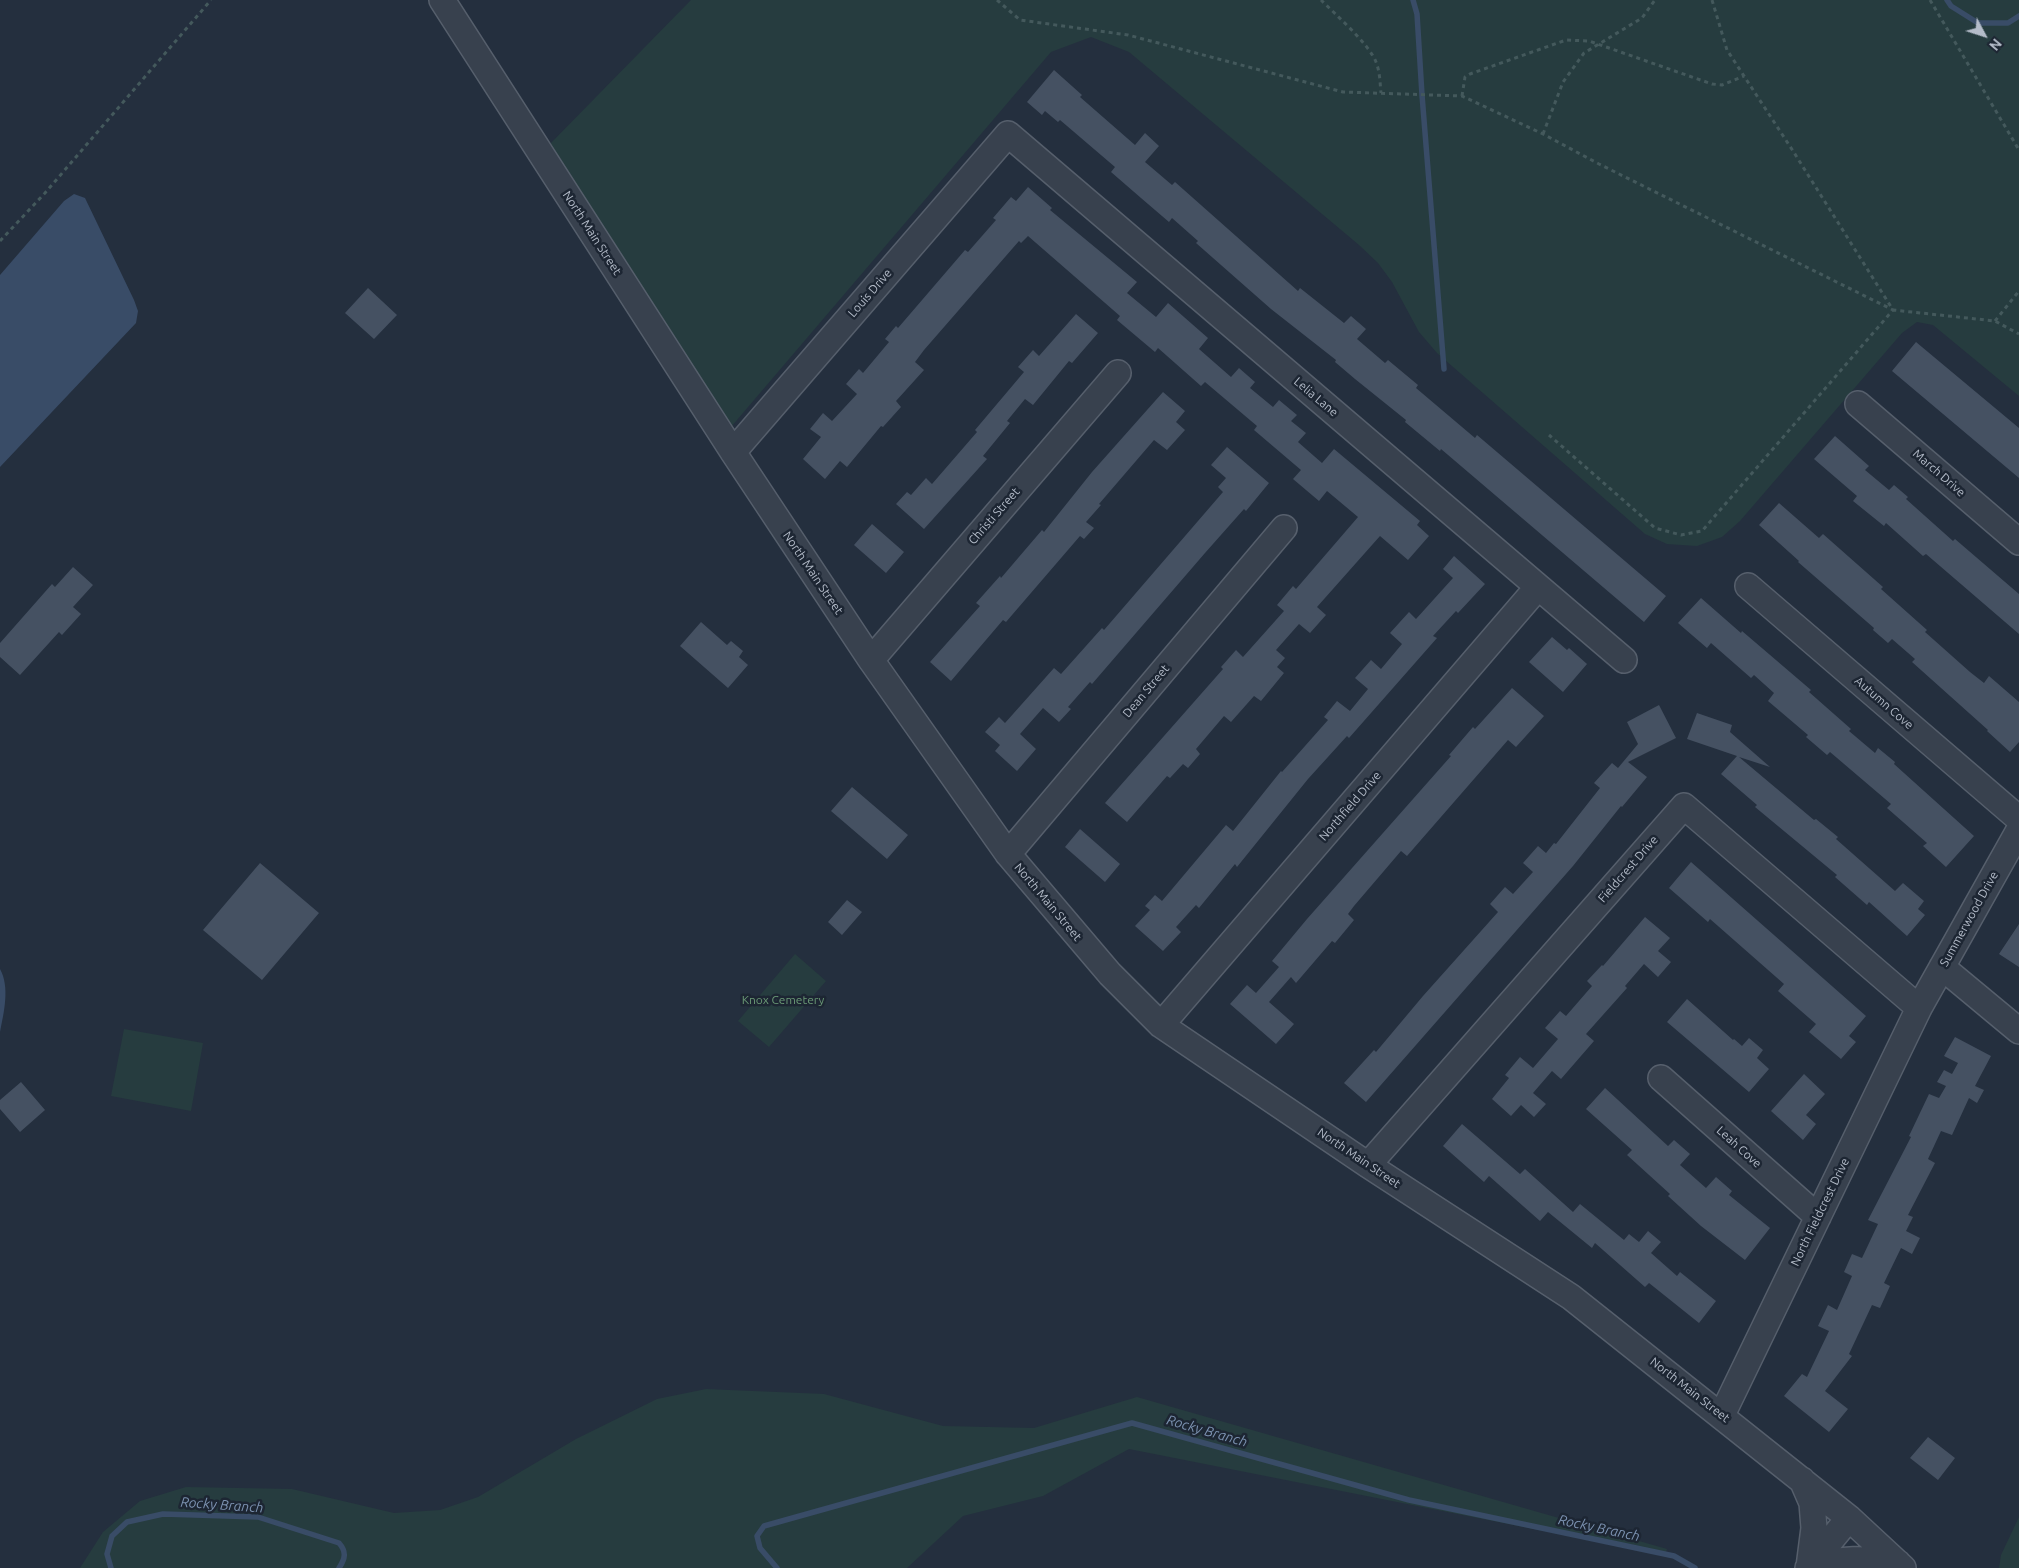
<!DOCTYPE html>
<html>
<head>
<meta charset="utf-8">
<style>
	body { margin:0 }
	#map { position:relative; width:2019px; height:1568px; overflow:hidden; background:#242f3e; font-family:Ubuntu,sans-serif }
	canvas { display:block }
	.north { position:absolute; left:1959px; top:10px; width:50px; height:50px; -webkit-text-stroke:4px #1d2633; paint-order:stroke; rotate:130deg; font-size:14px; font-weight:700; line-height:20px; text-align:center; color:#b4bcc9 }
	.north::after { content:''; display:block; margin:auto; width:18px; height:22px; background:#b4bcc9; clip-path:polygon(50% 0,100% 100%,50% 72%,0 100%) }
</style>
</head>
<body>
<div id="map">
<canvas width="2019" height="1568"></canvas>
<div class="north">N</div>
</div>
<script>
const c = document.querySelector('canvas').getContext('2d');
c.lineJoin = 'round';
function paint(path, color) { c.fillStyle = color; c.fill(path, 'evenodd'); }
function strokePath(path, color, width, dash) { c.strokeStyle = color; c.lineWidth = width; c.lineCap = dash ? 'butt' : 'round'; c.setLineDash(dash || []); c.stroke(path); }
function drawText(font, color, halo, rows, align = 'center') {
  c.font = font + ' Ubuntu,sans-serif'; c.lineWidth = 5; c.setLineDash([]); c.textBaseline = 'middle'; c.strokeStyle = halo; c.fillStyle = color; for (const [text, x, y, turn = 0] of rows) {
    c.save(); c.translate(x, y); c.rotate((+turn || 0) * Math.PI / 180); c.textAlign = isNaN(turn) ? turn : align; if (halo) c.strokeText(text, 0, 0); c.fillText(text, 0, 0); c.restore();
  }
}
const green = new Path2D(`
	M691 0H2019V396L1933 325 1917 322 1902 333 1740 521 1722 537 1697 546 1667 544 1645 534 1437 353 1419 332 1392 282 1378 263 1359 245 1129 52 1091 37 1051 52 731 427 549 145Z
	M795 954 826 981 769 1047 738 1021Z
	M124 1029 203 1043 191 1111 111 1096Z
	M706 1389 824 1394 943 1426 1034 1428 1137 1397 1667 1549 1665 1555 1129 1449 1043 1496 963 1516 907 1568H80L103 1532 140 1501 186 1487 292 1489 394 1513 440 1510 478 1497 576 1439 657 1399Z
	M2019 1517V1568H1999L2001 1555Z`);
const water = new Path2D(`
	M74 194 85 198 134 300 138 311 136 323 0 467V275L64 201Z
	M0 969C10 987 4 1012 0 1032Z`);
const stream = new Path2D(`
	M1413 0 1417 14 1422 95 1444 369
	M1947 0 1951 6 1978 23H2008L2019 16
	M111 1568 107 1554 112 1536 127 1522 163 1514 258 1517 339 1543C347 1552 345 1559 339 1568
	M777 1568 760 1548 757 1536 764 1526 1132 1423 1409 1500 1674 1556 1695 1568`);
const building = new Path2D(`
	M1054 70 1082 95 1080 97 1135 145 1145 133 1159 146 1145 162 1172 185 1175 182 1298 291 1300 288 1344 323 1351 316 1366 329 1357 339 1385 363 1388 360 1418 385 1416 388 1475 438 1477 435 1666 596 1644 622 1441 449 1440 451 1405 422 1406 420 1355 379 1335 362 1336 360 1271 309 1196 243 1198 241 1172 218 1169 222 1141 198 1111 172 1115 167 1060 120 1058 122 1045 111 1042 115 1027 102Z
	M1028 187 1052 208 1050 210 1137 282 1127 293 1156 317 1168 303 1208 338 1199 349 1231 377 1239 368 1255 382 1250 388 1273 407 1279 400 1297 415 1291 421 1306 433 1298 442 1322 463 1334 449 1420 521 1417 525 1429 536 1408 560 1380 536 1317 607 1326 615 1310 633 1299 624 1276 650 1285 658 1277 667 1284 673 1261 701 1254 696 1231 722 1224 716 1196 749 1200 754 1188 768 1183 764 1170 778 1167 776 1127 822 1105 803 1223 669 1221 667 1236 650 1243 657 1284 611 1277 605 1293 586 1296 589 1358 517 1327 491 1319 501 1293 479 1301 470 1254 430 1257 426 1205 382 1201 386 1158 348 1155 352 1117 320 1120 316 1028 236 1021 243 1019 241 924 350 915 362 924 370 896 401 901 407 883 427 881 426 847 467 840 461 825 479 803 459 821 437 810 429 823 413 832 421 857 394 846 384 859 369 863 373 889 342 885 339 896 326 898 328 965 250 968 252 996 220 993 218 1011 197 1016 201Z
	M368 288 397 315 374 339 345 313Z
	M1076 314 1098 333 1072 363 1069 361 1033 405 1025 399 1007 421 1010 423 983 456 987 459 924 529 896 504 907 492 911 495 926 478 932 484 977 432 975 430 1024 372 1018 367 1033 350 1039 356Z
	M1916 342 2019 428V478L1892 371Z
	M1163 392 1185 411 1176 422 1185 430 1167 450 1154 440 1099 504 1101 505 1086 522 1094 528 1084 539 1080 536 1006 622 1003 620 951 681 930 662 980 606 976 603 1000 576 1001 578 1042 530 1044 532 1092 472Z
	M1835 436 1869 466 1865 470 1889 490 1894 485 1908 497 1906 499 1953 541 1955 539 2019 594V634L1926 554 1923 556 1886 523 1884 526 1853 501 1857 496 1814 459Z
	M1227 447 1269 483 1246 511 1244 509 1205 553 1092 684 1090 682 1068 707 1071 709 1059 722 1043 708 1020 734 1036 749 1017 771 995 751 1000 745 985 732 999 717 1005 723 1054 668 1061 674 1102 628 1104 630 1223 492 1218 487 1226 478 1211 465Z
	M1779 503 1819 538 1823 534 1883 587 1881 589 1927 630 1925 632 1970 672 1984 683 1989 676 2019 702V742L2010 752 1987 731 1988 730 1912 662 1915 659 1892 639 1888 643 1873 630 1874 628 1798 562 1799 561 1759 525Z
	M872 524 904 552 886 573 854 545Z
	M1454 556 1485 584 1458 613 1456 611 1433 636 1437 638 1349 738 1347 736 1308 779 1237 867 1235 864 1199 908 1196 905 1176 927 1181 932 1163 951 1135 926 1150 910 1145 906 1155 895 1162 901 1226 825 1233 831 1281 771 1282 772 1328 720 1324 717 1337 701 1350 711 1368 689 1355 678 1371 660 1381 669 1402 644 1390 633 1409 612 1416 619 1453 578 1443 569Z
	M73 567 93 585 73 607 81 614 62 635 59 632 20 675 0 657V643L52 584 55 587Z
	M1701 598 1741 633 1742 631 1811 690 1809 692 1851 729 1849 731 1875 753 1878 748 1895 762 1894 764 1974 836 1946 867 1923 846 1927 843 1887 808 1891 804 1830 752 1827 755 1806 737 1808 735 1768 701 1774 693 1754 675 1751 678 1711 643 1707 648 1678 623Z
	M701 622 727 645 731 641 743 651 739 657 748 665 728 688 680 646Z
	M1552 637 1567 650 1569 648 1587 664 1563 692 1529 662Z
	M1512 688 1544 716 1516 747 1508 740 1407 856 1401 851 1354 906 1348 914 1354 920 1335 943 1332 941 1296 983 1291 977 1269 1002 1294 1024 1276 1044 1230 1004 1247 985 1256 993 1279 967 1272 961 1307 919 1451 756 1449 755 1473 727 1475 729Z
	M1659 705 1676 738 1628 762 1647 777 1622 807 1621 806 1573 866 1366 1102 1344 1083 1374 1050 1376 1052 1423 996 1498 912 1490 904 1505 887 1513 894 1533 872 1523 863 1538 846 1546 853 1554 843 1556 844 1600 788 1594 783 1612 763 1618 768 1638 744 1627 722Z
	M1697 713 1732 725 1730 732 1770 767 1739 757 1814 820 1816 819 1838 837 1836 839 1895 891 1903 883 1924 901 1918 909 1925 915 1907 936 1869 902 1867 905 1835 877 1837 875 1755 807 1757 805 1721 774 1737 756 1687 739Z
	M852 787 908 835 887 859 831 811Z
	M1080 829 1120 864 1105 882 1065 847Z
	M1691 862 1866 1016 1849 1036 1856 1042 1841 1059 1809 1032 1816 1024 1778 991 1784 984 1710 919 1708 922 1669 888Z
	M260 863 319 913 262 980 203 930Z
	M847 900 862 912 842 935 828 922Z
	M1645 917 1670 938 1658 951 1671 962 1658 977 1644 964 1625 986 1627 988 1586 1034 1594 1041 1561 1079 1552 1071 1533 1093 1546 1104 1534 1117 1521 1105 1511 1116 1492 1099 1509 1078 1505 1075 1520 1057 1533 1068 1558 1039 1545 1028 1560 1011 1566 1016 1592 986 1587 981 1602 965 1603 966Z
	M2019 924V967L1999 954Z
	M1687 999 1733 1040 1734 1039 1742 1046 1749 1038 1763 1050 1757 1058 1769 1069 1749 1092 1667 1022Z
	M1955 1037 1991 1056 1975 1086 1984 1090 1977 1103 1969 1098 1952 1135 1941 1131 1928 1159 1935 1163 1908 1215 1913 1217 1906 1231 1920 1238 1912 1254 1901 1248 1884 1283 1890 1286 1880 1308 1872 1305 1849 1354 1852 1356 1825 1391 1848 1409 1829 1432 1784 1396 1802 1374 1807 1377 1829 1331 1818 1326 1828 1305 1837 1310 1852 1276 1844 1272 1852 1254 1862 1258 1878 1224 1868 1220 1911 1137 1909 1136 1929 1094 1939 1098 1946 1086 1937 1082 1944 1070 1952 1074 1958 1063 1944 1056Z
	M1804 1074 1825 1094 1806 1115 1816 1124 1803 1140 1771 1111Z
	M21 1082 45 1110 20 1132 0 1109V1100Z
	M1605 1088 1668 1146 1674 1140 1690 1154 1680 1165 1706 1188 1716 1177 1732 1191 1729 1195 1770 1228 1745 1260 1701 1226 1668 1196 1670 1194 1627 1155 1632 1150 1586 1109Z
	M1462 1124 1520 1174 1525 1169 1573 1212 1580 1204 1624 1240 1629 1234 1639 1242 1648 1231 1661 1242 1651 1253 1677 1276 1680 1272 1716 1301 1699 1323 1649 1283 1645 1287 1595 1243 1592 1248 1548 1212 1540 1221 1489 1176 1484 1182 1443 1146Z
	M1928 1437 1955 1458 1938 1480 1910 1458Z`);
const path = new Path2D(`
	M997 0 1020 20 1128 35 1343 92 1462 96 1543 134 1599 164 1893 310 1702 531 1681 535 1655 528 1549 435
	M1321 0C1336 15 1369 44 1376 62 1380 72 1380 83 1381 93
	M1712 0 1727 50 1793 151 1893 310 1995 321 2019 334
	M1930 0 2019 150
	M1462 96 1465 77 1470 74 1566 40 1589 41 1712 84 1722 85 1744 76
	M1543 134 1563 82 1584 53 1642 18 1655 0
	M0 241 45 193 211 0
	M1995 321 2019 291`);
const minor = new Path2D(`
	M442 0 733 452 871 660 1008 854 1110 974 1161 1025 1368 1165 1571 1297 1849 1518 1903 1568
	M1858 404 2019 542
	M733 452 1008 134 1624 660
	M1748 586 2019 819
	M871 660 1118 373
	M1008 854 1284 528
	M1942 967 2019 1031
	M1161 1025 1538 587
	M1661 1078 1818 1217
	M1368 1165 1684 806 1919 1008
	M1722 1415 1919 1008 2019 830
	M1802 1480 1812 1503 1814 1528 1809 1567C1845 1558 1861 1558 1898 1563
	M1808 1568 1849 1518`);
const streetNames = [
	["North Main Street",592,233,57],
	["Louis Drive",870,293,-49],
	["Lelia Lane",1316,397,40],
	["March Drive",1939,473,41],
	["Christi Street",994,516,-49],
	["North Main Street",813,573,56],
	["Dean Street",1146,691,-50],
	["Autumn Cove",1884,703,41],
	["Northfield Drive",1350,806,-49],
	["Fieldcrest Drive",1628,869,-49],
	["North Main Street",1048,902,50],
	["Summerwood Drive",1969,919,-61],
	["Leah Cove",1739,1147,42],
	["North Main Street",1359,1158,34],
	["North Fieldcrest Drive",1820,1212,-64],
	["North Main Street",1690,1390,38]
];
const parkNames = [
	["Knox Cemetery",783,1000]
];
const waterNames = [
	["Rocky Branch",1207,1431,16],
	["Rocky Branch",222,1505,4],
	["Rocky Branch",1599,1528,12]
];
paint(green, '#263c3f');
paint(water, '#394c67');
strokePath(stream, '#394c67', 5.5);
paint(building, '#455162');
strokePath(minor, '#565f6c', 28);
strokePath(path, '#44595c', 3, [4, 4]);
strokePath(minor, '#38414e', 25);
drawText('12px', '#b4bcc9', '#1d2633', streetNames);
drawText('12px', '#6b9a76', '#1d2633', parkNames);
drawText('italic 14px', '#7c92b1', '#1d2633', waterNames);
</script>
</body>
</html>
